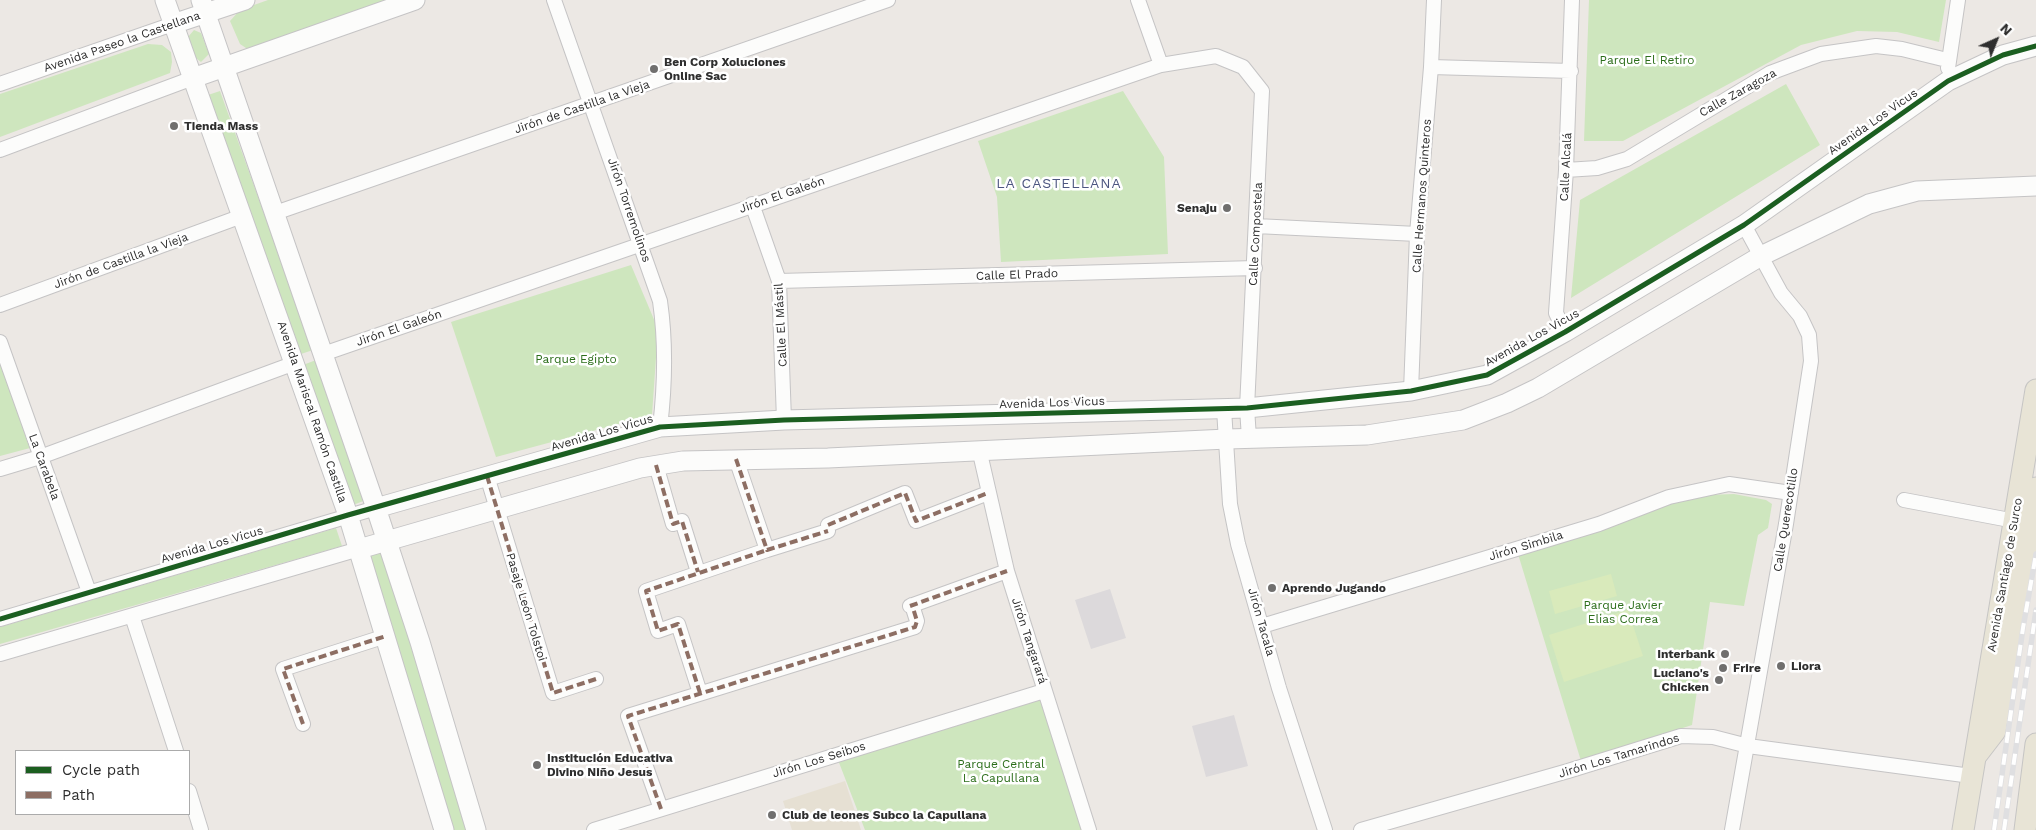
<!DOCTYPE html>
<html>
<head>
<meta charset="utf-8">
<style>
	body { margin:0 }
	#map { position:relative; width:2036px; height:830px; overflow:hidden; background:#ece8e4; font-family:"Work Sans",sans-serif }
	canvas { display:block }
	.legend { position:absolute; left:15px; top:750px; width:175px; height:65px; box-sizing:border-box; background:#fff; border:1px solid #ababab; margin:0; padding:6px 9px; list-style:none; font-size:15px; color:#2e2e2e }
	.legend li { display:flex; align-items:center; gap:10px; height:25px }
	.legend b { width:25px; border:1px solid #ababab }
	.north { position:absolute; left:1971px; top:15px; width:50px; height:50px; -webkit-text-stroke:4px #fff; paint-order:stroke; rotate:44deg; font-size:14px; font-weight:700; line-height:20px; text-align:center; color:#2e2e2e }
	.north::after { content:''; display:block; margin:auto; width:18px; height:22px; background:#2e2e2e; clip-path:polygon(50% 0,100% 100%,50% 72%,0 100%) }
</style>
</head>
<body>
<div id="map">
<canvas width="2036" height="830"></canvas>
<ul class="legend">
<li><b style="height:6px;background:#1b5e20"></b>Cycle path</li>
<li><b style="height:6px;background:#8d6e63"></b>Path</li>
</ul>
<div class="north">N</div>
</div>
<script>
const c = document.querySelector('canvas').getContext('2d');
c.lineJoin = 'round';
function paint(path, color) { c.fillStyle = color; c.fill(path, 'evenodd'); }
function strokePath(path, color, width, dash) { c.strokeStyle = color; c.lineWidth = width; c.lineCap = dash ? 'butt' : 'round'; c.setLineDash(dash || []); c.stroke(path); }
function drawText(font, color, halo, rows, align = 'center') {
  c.font = font + ' "Work Sans",sans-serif'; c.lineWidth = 5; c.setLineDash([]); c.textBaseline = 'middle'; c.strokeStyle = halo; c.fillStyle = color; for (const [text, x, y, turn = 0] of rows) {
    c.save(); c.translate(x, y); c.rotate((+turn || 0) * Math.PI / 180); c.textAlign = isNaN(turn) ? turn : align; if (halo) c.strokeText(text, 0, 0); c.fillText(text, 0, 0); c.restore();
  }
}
const industrial = new Path2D(`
	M1110 589 1126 638 1091 649 1075 600Z
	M1234 715 1248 766 1206 777 1192 726Z`);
const education = new Path2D(`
	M845 781 861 830H792L783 801Z`);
const green = new Path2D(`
	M268 0H388L249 50 240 44 230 21 240 10Z
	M1589 0H1946L1939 42 1897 32 1857 31 1801 45 1623 141H1584Z
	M194 30 201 33 209 54 201 62 196 58 188 37Z
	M148 44 162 45 171 52 172 62 170 73 0 137V94Z
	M1786 84 1820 145 1571 298 1580 200Z
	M220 91 313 350 301 354 208 95Z
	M1123 91 1164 157 1168 254 1001 262 997 197 978 141Z
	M631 265 658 329 652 415 496 457 451 322Z
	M316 360 366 500 353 505 303 365Z
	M0 363 30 448 0 456Z
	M1734 494 1766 500 1772 504 1768 528 1758 535 1744 606 1710 602 1692 725 1581 761 1518 554 1616 525 1661 506 1707 495Z
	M336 528 342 546 0 644V627Z
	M384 548 471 830H449L365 553Z
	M1039 697 1083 830H865L838 760Z`);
const pitch = new Path2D(`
	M1611 574 1617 596 1555 614 1549 591Z
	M1628 610 1643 656 1564 682 1549 635Z`);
const street = new Path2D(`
	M554 0 660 301C666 343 665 385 660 427
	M1138 0 1161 65
	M1431 67 1571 71
	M1948 68 1958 0
	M0 84 173 24
	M0 150 193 78
	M1566 170 1597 168 1627 159 1770 73 1821 54 1876 46 1902 49 1947 60
	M752 204 779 281 784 420
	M275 213 888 0
	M1256 226 1417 234
	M779 281 1255 268
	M0 305 242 216
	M1565 332 1556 313 1566 170 1572 0
	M0 342 89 592
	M323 354 1161 65 1216 56 1243 67 1262 91 1247 408 1249 438
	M1411 391 1417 234 1431 67 1434 0
	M1224 409 1230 504 1238 544 1279 688 1325 830
	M979 449 1007 571 1089 830
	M736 459 767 550 828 531
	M656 465 673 524 682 521 698 572
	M0 469 40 457 295 363
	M487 476 553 693 596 679
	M1904 500 2015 521
	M828 525 905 493 916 521 988 493
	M910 606 1007 571
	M132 616 176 751
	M0 619 376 508
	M1262 626 1599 524 1669 497 1729 484 1791 493
	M0 654 359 549
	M700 693 678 624 658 631 646 591 767 550
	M303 724 283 669 386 636
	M189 791 201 830
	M661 809 628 716 915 627 917 621 912 605
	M594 830 1044 691
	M1361 830 1568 771 1681 736 1713 737 1748 746 1971 776
	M1732 830 1786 524 1811 361 1809 335 1800 316 1781 293 1744 225`);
const secondary = new Path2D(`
	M165 0 348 515 444 830
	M201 0 376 508 420 642 476 830
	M173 24 245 0
	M193 78 415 0
	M376 508 660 427 784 420 1247 408 1411 391 1487 375 1565 332 1744 225 1948 81 2003 55 2036 46
	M359 549 640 468 683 461 828 458 1227 439 1367 435 1463 420 1507 403 1538 388 1761 256 1869 204 1917 191 2036 186`);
const primary = new Path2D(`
	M1975 757 1995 731 2036 488
	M1963 830 2036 390
	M2025 830 2036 744`);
const rail = new Path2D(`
	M1994 830 2023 628 2036 554
	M2004 830 2036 610`);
const quiet = new Path2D(`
	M736 459 767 550 828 531
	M656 465 673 524 682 521 698 572
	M487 476 553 693 596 679
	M828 525 905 493 916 521 988 493
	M910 606 1007 571
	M700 693 678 624 658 631 646 591 767 550
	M303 724 283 669 386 636
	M661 809 628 716 915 627 917 621 912 605`);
const cycleway = new Path2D(`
	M0 619 348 515 660 427 784 420 1247 408 1411 391 1487 375 1565 332 1744 225 1948 81 2003 55 2036 46`);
const markers = [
	[654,69,5,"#706f6e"],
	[174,126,5,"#706f6e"],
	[1227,208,5,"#706f6e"],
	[1272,588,5,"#706f6e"],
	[1725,654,5,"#706f6e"],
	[1781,666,5,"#706f6e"],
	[1723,668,5,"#706f6e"],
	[1719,680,5,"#706f6e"],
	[537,765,5,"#706f6e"],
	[772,815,5,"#706f6e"]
];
const streetNames = [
	["Avenida Paseo la Castellana",122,42,-19],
	["Calle Zaragoza",1738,93,-29],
	["Jirón de Castilla la Vieja",582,107,-19],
	["Avenida Los Vicus",1873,122,-35],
	["Calle Alcalá",1566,167,-87],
	["Jirón El Galeón",782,195,-19],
	["Calle Hermanos Quinteros",1422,196,-86],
	["Jirón Torremolinos",629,210,71],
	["Calle Compostela",1256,234,-87],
	["Jirón de Castilla la Vieja",121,261,-20],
	["Calle El Prado",1017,275,-2],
	["Calle El Mástil",781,325,-93],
	["Jirón El Galeón",399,328,-19],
	["Avenida Los Vicus",1532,338,-29],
	["Avenida Los Vicus",1052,403,-2],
	["Avenida Mariscal Ramón Castilla",312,412,71],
	["Avenida Los Vicus",602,433,-16],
	["La Carabela",44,467,70],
	["Calle Querecotillo",1786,520,-81],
	["Avenida Los Vicus",212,545,-16],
	["Jirón Simbila",1526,546,-17],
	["Avenida Santiago de Surco",2005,575,-80],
	["Pasaje León Tolstoi",526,607,73],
	["Jirón Tacala",1261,622,74],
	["Jirón Tangarará",1029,641,72],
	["Jirón Los Tamarindos",1619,756,-17],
	["Jirón Los Seibos",819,760,-17]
];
const parkNames = [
	["Parque El Retiro",1647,60],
	["Parque Egipto",576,359],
	["Parque Javier",1623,605],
	["Elias Correa",1623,619],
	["Parque Central",1001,764],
	["La Capullana",1001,778]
];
const poiNames = [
	["Ben Corp Xoluciones",664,62],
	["Online Sac",664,76],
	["Tienda Mass",184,126],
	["Senaju",1217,208,"right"],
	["Aprendo Jugando",1282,588],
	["Interbank",1715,654,"right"],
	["Liora",1791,666],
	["Frire",1733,668],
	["Luciano's",1709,673,"right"],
	["Chicken",1709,687,"right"],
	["Institución Educativa",547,758],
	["Divino Niño Jesus",547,772],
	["Club de leones Subco la Capullana",782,815]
];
const neighbourhoodNames = [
	["LA CASTELLANA",1059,184]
];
paint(industrial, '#dcd9db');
paint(education, '#e6e0d3');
paint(green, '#cee6be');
paint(pitch, '#d9eabb');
strokePath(street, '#c5c4c5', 16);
strokePath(secondary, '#c5c4c5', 21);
strokePath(primary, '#c6c5c4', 23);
strokePath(street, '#fcfcfb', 14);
strokePath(secondary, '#fcfcfb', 19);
strokePath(primary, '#e8e4d6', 21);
strokePath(rail, '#dfdfe1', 5.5);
strokePath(rail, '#fff', 4, [11]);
strokePath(quiet, '#8d6e63', 4, [8, 4]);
strokePath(cycleway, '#1b5e20', 5);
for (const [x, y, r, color] of markers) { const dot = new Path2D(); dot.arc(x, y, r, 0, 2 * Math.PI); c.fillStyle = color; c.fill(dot); strokePath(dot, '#fff', 2); }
drawText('12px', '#2e2e2e', '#fff', streetNames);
drawText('12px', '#2c6e1b', '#fff', parkNames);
drawText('bold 12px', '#2e2e2e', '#fff', poiNames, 'left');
c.letterSpacing = '1px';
drawText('14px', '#4d5680', '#fff', neighbourhoodNames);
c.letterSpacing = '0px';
</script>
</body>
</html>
